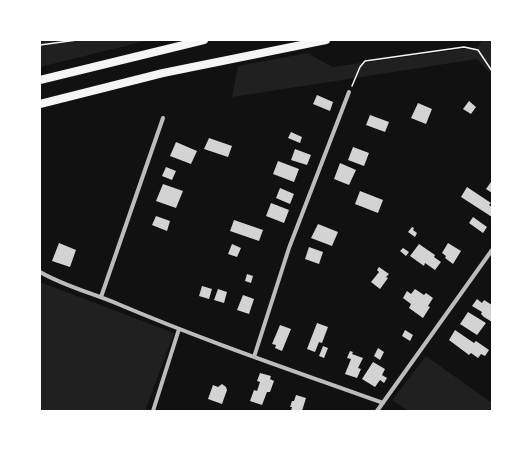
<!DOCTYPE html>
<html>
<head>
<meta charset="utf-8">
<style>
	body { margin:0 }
	#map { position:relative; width:532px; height:451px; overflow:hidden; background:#111; font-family:"DM Sans",sans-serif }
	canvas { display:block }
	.frame { position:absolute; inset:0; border:41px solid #fff; pointer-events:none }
</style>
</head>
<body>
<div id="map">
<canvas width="532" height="451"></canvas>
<div class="frame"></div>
</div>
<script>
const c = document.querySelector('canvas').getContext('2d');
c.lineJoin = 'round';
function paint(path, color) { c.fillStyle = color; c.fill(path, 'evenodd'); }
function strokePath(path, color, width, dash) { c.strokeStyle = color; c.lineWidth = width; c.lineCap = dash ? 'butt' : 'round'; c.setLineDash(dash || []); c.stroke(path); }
const green = new Path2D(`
	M40 40H150L40 67Z
	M482 40H492V75L477 59 232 97 238 66 308 53 332 67 478 47Z
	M40 282 174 333 145 411H40Z
	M426 356 492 403V411H408L392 400Z`);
const building = new Path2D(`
	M317 95 333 102 330 111 313 104Z
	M469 101 476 107 471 114 463 109Z
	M418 103 432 109 426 124 411 118Z
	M370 115 389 122 385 132 366 125Z
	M291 132 302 137 300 143 288 138Z
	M209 138 232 146 228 157 204 149Z
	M176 142 197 151 191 164 170 156Z
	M353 147 369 153 364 166 348 160Z
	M295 149 311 155 307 165 291 160Z
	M278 161 299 169 294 182 273 174Z
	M340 163 356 170 349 185 334 179Z
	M166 167 176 171 172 180 162 176Z
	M491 182 492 183V193L486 189Z
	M163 184 183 191 176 208 156 201Z
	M467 187 491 203 489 205 492 207V217L461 197Z
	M280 188 294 194 290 204 276 198Z
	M360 191 383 200 378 213 355 204Z
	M271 203 289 210 284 223 266 216Z
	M156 216 170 221 167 231 152 225Z
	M473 217 487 227 483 233 469 223Z
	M234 220 263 230 259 241 230 231Z
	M318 224 338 232 332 246 311 238Z
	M412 227 414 228 413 230 417 233 415 237 408 232Z
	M59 243 76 250 70 267 52 261Z
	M448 243 461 251 453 264 445 258 446 256 442 253Z
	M232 244 241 248 237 257 228 254Z
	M419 244 435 255 434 257 441 262 435 270 425 263 424 266 410 256Z
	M309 247 323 252 319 264 305 259Z
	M403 248 409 252 406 256 400 251Z
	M379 267 389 274 386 277 388 278 380 289 371 282 379 272 377 270Z
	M247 274 253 276 251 283 245 281Z
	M202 286 212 289 209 299 199 296Z
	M218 289 227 292 224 303 214 300Z
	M415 289 424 295 426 293 433 298 428 306 430 307 423 318 409 308 411 304 403 298 407 291 411 294Z
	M243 295 254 299 249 314 237 310Z
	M477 299 482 303 484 300 492 305V322L484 317 481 314 482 312 472 306Z
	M468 312 486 323 477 335 460 324Z
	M317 323 328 327 322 343 319 342 315 352 307 349Z
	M280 325 291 329 282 351 275 348 276 345 272 344Z
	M405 330 413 335 410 341 402 336Z
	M455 330 474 343 476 341 489 350 485 356 481 354 478 358 471 353 469 355 449 340Z
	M323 346 328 348 324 358 319 356Z
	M378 348 384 352 380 360 374 356Z
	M350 351 353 352 352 354 363 358 358 368 361 369 357 378 345 374 351 359 347 358Z
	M373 362 385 369 382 375 387 378 384 383 380 380 375 387 362 379Z
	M260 373 271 376 270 379 274 381 270 392H267L262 405 250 401 254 390 257 391 260 382 257 381Z
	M222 384 226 387 227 390 222 404 208 399 213 385 218 387Z
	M296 395 306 398 302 411H291L292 407H290L292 401H294Z`);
const path = new Path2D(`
	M40 45 77 40
	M352 86 360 67 365 61 464 47 478 50 492 71`);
const minor = new Path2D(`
	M40 272C64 286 92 293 118 304 205 341 294 371 383 403
	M101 297 163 118
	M254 357 289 248 349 92
	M153 411 179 329
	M377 411 492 250`);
const motorway = new Path2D(`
	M40 80 204 40
	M40 104 163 73 326 40`);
paint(green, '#202020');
paint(building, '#d3d3d3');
strokePath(path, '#f5f5f5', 1.5);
strokePath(minor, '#bcbcbc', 4);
strokePath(motorway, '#f5f5f5', 8);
</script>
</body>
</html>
